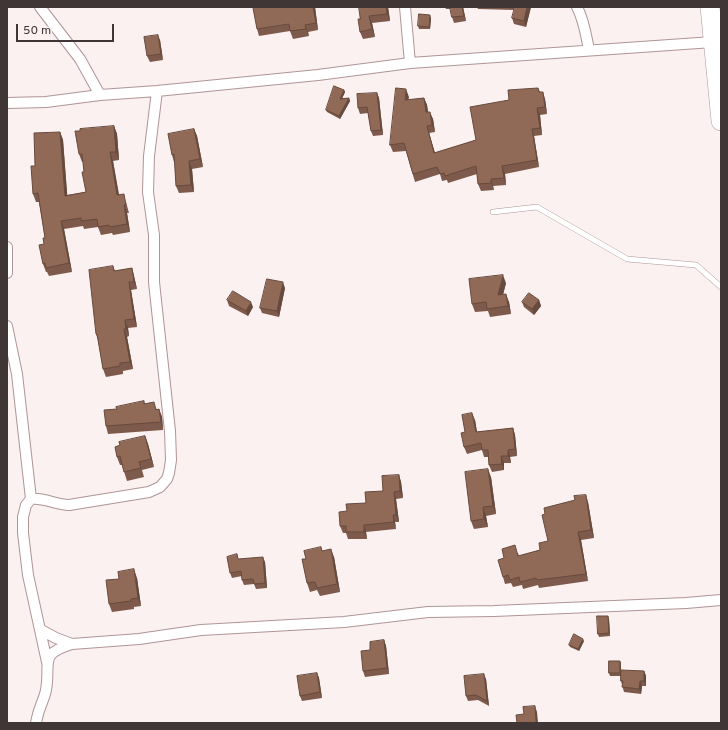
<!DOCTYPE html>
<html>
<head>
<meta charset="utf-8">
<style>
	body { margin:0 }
	#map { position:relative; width:728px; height:730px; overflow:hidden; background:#fcf1f1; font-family:Overpass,sans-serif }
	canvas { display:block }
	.frame { position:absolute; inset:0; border:8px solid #413636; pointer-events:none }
	.scale { position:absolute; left:16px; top:24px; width:98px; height:18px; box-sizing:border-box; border:2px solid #413636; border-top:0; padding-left:5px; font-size:12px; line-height:14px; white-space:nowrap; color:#413636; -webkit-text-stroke:3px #fcf1f1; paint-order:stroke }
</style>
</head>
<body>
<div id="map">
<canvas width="728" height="730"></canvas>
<div class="frame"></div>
<div class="scale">50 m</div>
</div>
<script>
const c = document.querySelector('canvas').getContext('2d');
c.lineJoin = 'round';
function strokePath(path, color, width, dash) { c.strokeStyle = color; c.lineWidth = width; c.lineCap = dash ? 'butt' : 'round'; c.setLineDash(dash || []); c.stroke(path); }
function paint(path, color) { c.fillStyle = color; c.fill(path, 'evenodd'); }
const lane = new Path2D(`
	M493 212 537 207 627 259 696 265 721 287`);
const street = new Path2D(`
	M40 7 80 59 100 95
	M405 7 410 63
	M577 7C584 20 586 35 589 50
	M7 103 46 102 100 95 157 91 318 75 410 63 713 42
	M7 247V273
	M7 326 17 374 31 499
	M41 630 56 638 72 644
	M47 662 28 575 23 533V517L26 505 31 499C43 497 56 505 69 505L149 492 160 487 167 479 169 473 171 460 170 431 154 282V235L148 192 149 156 157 91
	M36 723C37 718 38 713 40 708 42 702 45 696 46 690 51 663 38 654 72 644L139 639 201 630 344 622 428 612 494 611 686 603 721 600`);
const highway = new Path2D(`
	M710 7 721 121`);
const wall = new Path2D(`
	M263 7H315L318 30 308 32 309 36 293 39 290 31 259 36 257 29Z
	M388 7 390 21 372 23 375 37 363 39 360 32V19Z
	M445 7H463L466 21 454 23 452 17 451 9H446Z
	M477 7H514V10L478 9Z
	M531 7 526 27 514 24 512 18Z
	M431 18 430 29H419L418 26Z
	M160 40 163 60 150 62 147 56Z
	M538 88 540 92 545 99 547 114 540 115 542 135 534 136 539 167 505 174 506 185 493 186 494 190 481 191 478 184 477 174 448 183 447 180 442 181 440 174 415 182 406 151 393 152 390 145 409 97 408 100 424 98 427 105 428 112 433 119 435 132 429 133 435 153 476 140 509 100Z
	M344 90 345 92 342 98H349L350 101 340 119 327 112 326 110Z
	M377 93 379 98 383 135 373 136 371 131 368 113 360 114 358 108Z
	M114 126 117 134 119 160 113 161 119 194 126 202 129 213H127L130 232 113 235 112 233 101 235 98 227 84 229 83 226 64 229 72 272 49 276 47 272H46L43 264 45 238 39 202H36L33 194 35 166 60 132 63 140 67 195 86 192 83 162H82L79 154Z
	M194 129 197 136 203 167 192 169 194 192 179 193 176 186 175 162H174L172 155Z
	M113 266 115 271 132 268 134 276 137 289 131 290 137 327 128 328 129 336 127 337 133 369 123 371V374L106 377 103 369 98 340 96 334Z
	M506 283 503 294 509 302 511 314 490 317 488 311 475 312 472 304Z
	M285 288 279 317 262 313 260 308Z
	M227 300 253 307 248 316 229 306Z
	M539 300 541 306 534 315 524 307 522 302Z
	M144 401 145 404 157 409H159L162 417 163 430 108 434 106 426 117 409Z
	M475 420 477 432 513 428 515 435 517 456 510 457 511 463H504V470L492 472 489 465 488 457H484L482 450 467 454 464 447 465 432Z
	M145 436 148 444 154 467 142 470 144 477 127 481 122 465H120L117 457 120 445Z
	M399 475 401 482 403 498 396 499 399 522H395L396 529 366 532 367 539H348L346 533H343L340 526 366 503 383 491Z
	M491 477 496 514 486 516 488 527 474 529 471 521Z
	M588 502 594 538 581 540 588 581 539 588 538 585 523 589 522 585 513 587 511 583 505 584 503 577 504 558 518 553 519 556 540 550 548 541Z
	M321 547 322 551 334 557 340 592 320 596 317 590 310 592 307 583 306 559Z
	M238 559 265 562 267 588 256 589 254 584 244 585 242 580V576L232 578 230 573Z
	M137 578 141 606 134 607V609L112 612 109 604Z
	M608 616 609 619 610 636 599 637 598 634Z
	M384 640 386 646 389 674 365 677 363 671 370 650Z
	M584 641 579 651 570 647 569 645Z
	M620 661 621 664V674L644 671 646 676V686H642L641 694 624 692 621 681V676H610L609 673Z
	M317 673 319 678 322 698 302 701 300 696Z
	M486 679 489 706 478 700 468 701 466 696Z`);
const shadedWall = new Path2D(`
	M313 7H315L318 30 316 23Z
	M386 7H388L390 21 387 14Z
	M462 7H463L466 21 464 16Z
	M527 7H531L526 27 524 21Z
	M430 15 431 18 430 29 429 27Z
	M369 16 372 23 375 37 372 29Z
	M305 25 308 32 309 36 306 29Z
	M158 35 160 40 163 60 161 54Z
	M406 89 409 97 407 108 405 100Z
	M344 90 345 92 341 101 340 99Z
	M543 92 545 99 547 114 545 107Z
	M377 93 379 98 383 135 381 130Z
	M349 98 350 101 340 119 339 116Z
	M424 98 427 105 429 119 426 112Z
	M537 108 540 115 542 135 540 128Z
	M430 112 433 119 435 132 432 125Z
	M114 126 117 134 119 160 116 152Z
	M427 126 429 133 437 160 434 153Z
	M194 129 197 136 203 167 200 159Z
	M532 129 534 136 539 167 537 160Z
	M60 132 63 140 68 204 65 196Z
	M110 152 113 161 120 203 117 195Z
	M189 161 192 169 194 192 191 185Z
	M502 166 505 174 506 185 504 178Z
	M491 179 493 186 494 190 491 183Z
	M124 205 127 213 130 232 127 224Z
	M61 221 64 229 72 272 69 263Z
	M132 268 134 276 137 289 134 282Z
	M503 275 506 283 501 303 498 295Z
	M129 282 131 290 137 327 134 319Z
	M283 282 285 288 279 317 277 311Z
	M506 294 509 302 511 314 508 306Z
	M539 300 541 306 534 315 532 309Z
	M251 302 253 307 248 316 246 311Z
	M125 320 128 328 129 336 126 329Z
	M124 329 127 337 133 369 130 362Z
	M159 409 162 417 163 430 161 422Z
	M472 413 475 420 478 439 476 432Z
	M513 428 515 435 517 456 515 449Z
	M145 436 148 444 154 467 151 459Z
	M508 450 510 457 511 463 508 456Z
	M501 456 504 463V470L502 464Z
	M488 469 491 477 496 514 493 506Z
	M399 475 401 482 403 498 400 491Z
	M394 492 396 499 399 522 396 515Z
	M586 495 588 502 594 538 591 530Z
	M483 507 486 516 488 527 484 519Z
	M393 515 395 522 396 529 394 522Z
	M364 525 366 532 367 539 364 532Z
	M578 532 581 540 588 581 586 574Z
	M331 549 334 557 340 592 337 584Z
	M263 557 265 562 267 588 265 583Z
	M134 569 137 578 141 606 138 598Z
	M608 616 609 619 610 636 609 633Z
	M583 639 584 641 579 651 578 649Z
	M384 640 386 646 389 674 387 668Z
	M620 661 621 664V676L620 673Z
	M644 671 646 676V686L644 681Z
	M317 673 319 678 322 698 320 692Z
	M484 674 486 679 489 706 487 701Z
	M640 681 642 686 641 694 639 689Z
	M535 706 537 712 538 723H536Z`);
const building = new Path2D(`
	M263 7H313L316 23 305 25 306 29 290 31 289 24 257 29 253 8Z
	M359 7H386L387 14 369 16 372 29 360 32 358 19H360Z
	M450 7H462L464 16 452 17Z
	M515 7H527L524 21 512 18Z
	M419 14 430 15 429 27 418 26Z
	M158 35 161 54 147 56 144 37Z
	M334 86 344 90 340 99 349 98 339 116 326 110Z
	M396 88 406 89 405 100 424 98 426 112H430L432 125 427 126 434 153 476 140 470 107 509 100 508 90 538 88 539 92H543L545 107 537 108 540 128 532 129 537 160 502 166 504 178 491 179V183L478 184 476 166 445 176 444 173 440 174 437 167 413 174 404 143 390 145Z
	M377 93 381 130 371 131 367 107 358 108 357 94Z
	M114 126 116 152H110L117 195 124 194 126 205H124L127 224 110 227 109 225 98 227 97 219 81 221V218L61 221 69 263 46 268 45 263 43 264 39 245 44 244 43 238H45L38 193 33 194 31 166H35L34 133 60 132 65 196 86 192 82 172H84L82 154H79L75 131H80V129Z
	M194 129 200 159 189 161 191 185 176 186 174 154 172 155 168 134Z
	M113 266 114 271 132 268 134 282H129L134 319 125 320 126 329H124L130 362 120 363V366L103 369 97 334H96L89 270Z
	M503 275 498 295 506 294 508 306 487 309 486 302 472 304 469 279Z
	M267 279 283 282 277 311 260 308Z
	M233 291 251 302 246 311 227 300Z
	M529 293 539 300 532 309 522 302Z
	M144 401V404L154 402 156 410 159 409 161 422 106 426 104 410 117 409 116 407Z
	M472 413 476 432 513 428 515 449 508 450V456H501L502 464 489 465 488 450H482L481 443 464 447 461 433 465 432 462 415Z
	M145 436 151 459 139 462 141 468 124 472 120 456 117 457 115 447 120 445 119 442Z
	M488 469 493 506 483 507 484 519 471 521 465 472Z
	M399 475 400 491 394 492 396 515H393L394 522 364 525V532H346V526H340L339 512 347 511 346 504 366 503 365 492 383 491 382 476Z
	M586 495 591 530 578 532 586 574 537 580 536 578 520 582 519 577 510 580 508 575 503 577 498 560 504 558 502 549 515 545 518 556 540 550 539 543 548 541 542 515 545 514 544 508 575 500 574 496Z
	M321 547 322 551 331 549 337 584 317 588 315 582 307 583 302 559H306L304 551Z
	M237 554 238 559 263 557 265 583 254 584 253 579 242 580 241 571 230 573 227 557Z
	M134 569 138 598 131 599V601L109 604 106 580 119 579 118 572Z
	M597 616H608L609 633 598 634Z
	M574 634 583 639 578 649 569 645Z
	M384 640 387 668 363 671 361 651 370 650V642Z
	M609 661H620V673H609Z
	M621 670 644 671V681H640L639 689 622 687 623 681H621Z
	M317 673 320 692 300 696 297 676Z
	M484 674 487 701 476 695 466 696 464 676Z
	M535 706 536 723H517L516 715 524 714 523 707Z`);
strokePath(lane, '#af9596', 6);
strokePath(street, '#af9596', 12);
strokePath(highway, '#af9596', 20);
strokePath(lane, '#fff', 5);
strokePath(street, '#fff', 10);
strokePath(highway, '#fff', 19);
paint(wall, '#7d5a4b');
paint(shadedWall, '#664a3d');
paint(building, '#916957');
strokePath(building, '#664a3d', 1);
</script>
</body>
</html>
